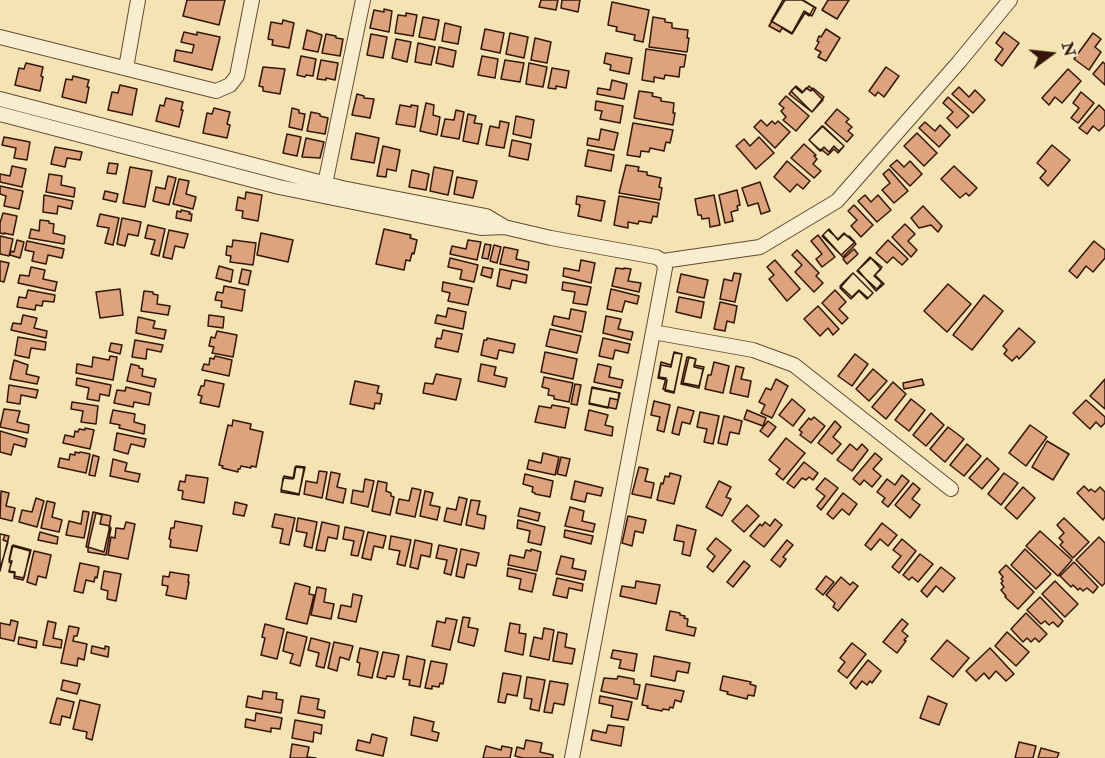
<!DOCTYPE html>
<html>
<head>
<meta charset="utf-8">
<style>
	body { margin:0 }
	#map { position:relative; width:1105px; height:758px; overflow:hidden; background:#f5e4b3; font-family:"IM FELL Double Pica",serif }
	canvas { display:block }
	.north { position:absolute; left:1021px; top:24px; width:60px; height:60px; -webkit-text-stroke:4px #f8edce; paint-order:stroke; rotate:75deg; font-size:16px; font-weight:700; line-height:24px; text-align:center; color:#34160a }
	.north::after { content:''; display:block; margin:auto; width:21px; height:27px; background:#34160a; clip-path:polygon(50% 0,100% 100%,50% 72%,0 100%) }
</style>
</head>
<body>
<div id="map">
<canvas width="1105" height="758"></canvas>
<div class="north">N</div>
</div>
<script>
const c = document.querySelector('canvas').getContext('2d');
c.lineJoin = 'round';
function paint(path, color) { c.fillStyle = color; c.fill(path, 'evenodd'); }
function strokePath(path, color, width, dash) { c.strokeStyle = color; c.lineWidth = width; c.lineCap = dash ? 'butt' : 'round'; c.setLineDash(dash || []); c.stroke(path); }
const building = new Path2D(`
	M187 0H225L219 25 183 16Z
	M541 0H558L556 10 539 7Z
	M562 0H580L578 12 561 8Z
	M783 0H803L816 8 812 16 804 11 792 33 771 21Z
	M785 0H802L814 7 809 16 805 13 792 34 782 28 780 32 769 26Z
	M828 0H849L837 19 822 10Z
	M612 2 649 10 643 42 634 40 635 35 616 31 617 27 608 25Z
	M384 9 392 11 389 32 370 28 374 10 384 12Z
	M406 13 417 15 413 36 395 33 398 15 406 16Z
	M423 17 439 20 435 40 419 37Z
	M653 17 665 19V22L672 23V28L688 30 687 38H689L687 52 649 47Z
	M283 20 294 23 289 48 272 45 273 40 268 39 271 22 282 24Z
	M445 23 461 27 458 44 442 41Z
	M485 29 504 33 500 53 481 49Z
	M826 29 840 38 826 61 818 57 821 52 815 49 819 42 817 41 819 36 821 37Z
	M307 30 322 35 318 52 303 49Z
	M184 32 197 35V32L220 37 212 70 174 61 176 50 192 53 194 45 181 42Z
	M1004 32 1019 43 1002 66 995 60 1003 49 996 43Z
	M510 33 528 37 524 58 506 54Z
	M1093 33 1101 39 1095 47 1101 52 1089 70 1074 59Z
	M326 34 336 36V38L343 39 340 56 322 53Z
	M371 34 387 37 383 58 367 55Z
	M535 38 551 42 547 63 531 60Z
	M396 39 411 42 407 62 392 58Z
	M418 43 435 47 431 65 415 62Z
	M439 47 456 51 453 67 436 63Z
	M646 49 686 55 684 67H680L679 77 665 75 664 79 654 77V82L642 80Z
	M606 53 632 58 629 74 610 70 611 65 604 63Z
	M301 56 316 59 313 76 306 75 305 77 297 75Z
	M482 56 498 59 495 78 478 75Z
	M321 60 338 63 335 80 326 78V80L317 79Z
	M505 60 524 63 520 82 501 79Z
	M1103 62 1105 64V85L1093 74Z
	M26 63 43 67 41 76 43 77 40 91 15 85 19 68 24 69Z
	M529 63 547 67 543 87 526 84Z
	M263 67 285 69 280 94 263 91V87L259 86Z
	M886 67 899 76 884 97 878 92 875 96 869 91Z
	M552 68 569 71 566 88 556 86V89L548 88Z
	M1068 69 1081 81 1062 103 1055 97 1049 105 1042 98Z
	M73 76 89 80 87 87H89L86 103 62 97 66 79 72 80Z
	M612 80 627 84 624 99 597 94 598 88 610 90Z
	M120 85 137 89 132 115 108 110 112 92 118 93Z
	M796 86 803 92 809 86 823 100 812 112 791 91Z
	M795 87 802 93 806 88 811 91 813 88 824 97 812 112 789 94Z
	M959 87 969 97 975 90 985 100 973 113 952 94Z
	M639 91 653 93 652 96 661 98V101L674 103 673 113H675L673 125 634 118Z
	M1081 92 1094 103 1078 123 1071 118 1079 108 1073 103Z
	M357 94 364 96V98L374 99 370 118 352 115Z
	M786 96 809 116 796 131 783 120 786 117 781 111 784 108 779 104Z
	M948 97 969 116 957 128 947 118 953 112 943 103Z
	M166 98 183 102 181 110H183L179 127 156 121 160 105 164 106Z
	M596 101 623 106 620 123 600 119 602 111 595 110Z
	M426 103 434 105 433 115 440 117 437 135 420 131Z
	M400 105 411 107V105L418 106 415 127 396 124Z
	M1099 105 1105 111V125L1099 131 1093 126 1087 134 1079 128Z
	M214 108 230 112 227 124 230 125 227 138 203 133 207 113 212 114Z
	M292 108 299 110V113L305 114 302 130 289 127Z
	M837 109 849 119 846 122 852 127 848 131 853 135 847 142 825 123Z
	M456 110 464 112 459 139 441 136 445 119 454 120Z
	M311 112 320 114V116L328 118 325 134 307 131Z
	M468 114 476 116 474 123 482 124 478 144 463 141Z
	M516 116 534 120 531 138 513 134Z
	M761 120 767 126 772 121 775 124 778 121 790 132 775 148 754 127Z
	M500 121 509 123 504 148 486 145 490 126 499 128Z
	M925 122 935 131 940 125 950 135 939 147 919 128Z
	M633 123 673 130 670 143 666 142 664 151 650 148 649 152 641 151 640 157 627 155Z
	M822 126 844 146 838 153 834 149 828 155 821 149 820 151 809 140Z
	M823 126 844 146 839 151 834 146 829 152 824 147 821 151 809 140Z
	M601 129 618 133 614 150 587 145 588 138 599 140Z
	M356 133 379 138 374 163 351 159Z
	M917 133 937 153 924 166 904 146Z
	M287 134 301 137 297 156 283 153Z
	M4 137 30 142 27 160 14 158 16 148 2 145Z
	M759 137 774 153 756 169 736 146 744 139 750 146Z
	M306 138 324 142 320 158 302 157Z
	M512 140 531 144 528 160 509 156Z
	M804 144 816 155 814 156 817 159 813 164 821 171 814 178 791 158Z
	M1052 145 1070 160 1048 186 1040 178 1046 171 1037 163Z
	M383 146 400 150 396 171 387 169 386 177 377 176Z
	M55 147 82 152 80 160 67 158 65 167 51 164Z
	M588 150 614 155 611 171 585 166Z
	M897 160 904 167 910 161 922 174 910 186 890 166Z
	M787 161 810 181 803 189 797 184 790 192 774 177Z
	M109 163 118 164 116 174 107 173Z
	M626 165 639 167 638 171 647 172V175L661 178 659 187 662 188 660 200 619 193Z
	M12 166 26 169 22 187 0 182V174L10 176Z
	M954 166 977 188 969 196 966 193 960 198 941 179Z
	M130 167 152 171 145 207 123 203Z
	M434 167 453 171 448 195 430 191Z
	M889 169 908 191 894 203 882 190 890 183 883 174Z
	M412 170 429 174 426 190 409 187Z
	M49 174 62 176 61 185 75 188 74 197 46 192Z
	M168 176 176 178 169 205 153 201 156 187 165 189Z
	M457 177 477 181 473 198 454 194Z
	M179 179 189 181 186 194 196 197 193 209 173 204Z
	M760 182 770 211 761 214 758 203 748 206 742 188Z
	M0 186 23 191 19 209 4 206 6 196 0 194Z
	M737 190 740 205 737 206 738 210 731 212 733 221 725 223 719 195Z
	M105 191 118 194 116 202 103 199Z
	M246 192 262 195 258 221 242 218 243 211 236 210 238 197 245 199Z
	M44 195 73 201 71 209 58 206 57 214 43 212Z
	M714 195 720 225 710 227 709 218 702 219 701 215H698L695 199Z
	M865 195 871 202 878 195 891 210 877 222 858 201Z
	M577 196 605 201 601 221 578 216 580 205 576 204Z
	M619 196 659 203 657 217 653 216 651 223 639 221 638 224 628 222V228L614 225Z
	M854 205 873 225 861 237 851 226 857 220 848 211Z
	M923 206 942 226 938 232 931 225 919 228 911 218Z
	M181 210 190 212 189 214H192L191 221 176 218 177 211 181 212Z
	M3 213 17 216 13 235 4 233V234L0 233V223Z
	M100 214 119 218 113 245 105 243 109 228 97 226Z
	M122 218 141 222 138 236 128 234 125 246 117 244Z
	M40 220 49 221V223L54 224 53 233 65 236 64 244 29 238 31 229 39 231Z
	M905 224 915 234 908 241 917 250 911 257 892 237Z
	M148 225 165 229 159 256 151 254 155 240 145 238Z
	M384 229 411 235 410 238 417 240 414 254 412 253 410 261 406 260 404 270 376 264Z
	M829 229 838 240 844 234 848 237 849 236 855 242 841 255 823 235Z
	M169 230 188 234 184 248 175 246 172 259 163 257Z
	M828 230 838 239 844 233 856 244 843 257 822 236Z
	M261 233 293 240 288 262 257 255Z
	M818 235 835 257 822 267 816 259 822 254 811 241Z
	M0 236 13 239 9 256 0 254Z
	M17 240 24 242 20 258 10 255 11 251 14 252Z
	M233 240 256 243 253 265 230 262 231 256 226 255 227 246 232 247Z
	M468 240 481 242 477 260 450 254 452 246 466 249Z
	M888 240 908 259 902 265 893 257 887 263 876 253Z
	M27 241 64 249 62 258 48 255 46 264 32 261 34 252 25 250Z
	M1094 241 1105 250V258L1093 272 1086 266 1077 278 1069 271Z
	M485 244 491 245 488 259 482 258Z
	M494 245 501 247 497 263 490 261Z
	M504 247 518 250 516 259 529 262 528 270 500 264Z
	M854 249 858 254 847 264 843 259Z
	M797 250 819 273 816 276 823 283 814 292 795 272 802 265 792 255Z
	M870 257 882 267 874 276 882 283 877 289 857 271Z
	M450 258 478 265 474 282 460 279 462 270 448 267Z
	M871 258 881 269 875 275 884 284 876 291 858 270Z
	M581 260 595 263 591 283 563 276 564 268 579 271Z
	M775 260 800 289 787 301 769 279 774 275 767 267Z
	M0 261 9 263 4 282 0 281Z
	M219 266 233 270 231 282 216 278Z
	M31 267 45 270 43 279 57 282 55 291 18 283 20 275 29 276Z
	M483 267 493 269 491 278 481 275Z
	M616 268 624 269V268L631 269 628 281 641 283 639 292 612 286Z
	M242 269 251 271 248 285 239 283Z
	M500 269 527 275 526 283 512 280 510 289 497 286Z
	M734 273 741 274 735 302 720 299 724 279 732 281Z
	M853 273 873 293 868 298 859 290 852 297 840 286Z
	M853 273 873 293 867 299 859 291 851 299 840 288Z
	M681 274 708 280 704 298 677 292Z
	M443 282 472 288 468 305 448 301 450 293 442 291Z
	M563 282 591 287 587 305 573 303 575 292 562 290Z
	M948 284 971 304 947 332 924 311Z
	M224 286 245 290 242 311 221 307 222 301 215 300 217 292 223 293Z
	M120 289 123 315 100 318 96 292Z
	M611 289 639 296 637 304 625 301 622 312 607 309Z
	M28 290 55 295 54 302 43 301 42 306 36 305 35 310 17 307 19 297 26 298Z
	M835 290 846 302 839 309 848 318 842 324 822 303Z
	M144 291 153 292V294L158 295 157 304 170 306 168 315 141 311Z
	M984 295 1003 311 972 350 953 335Z
	M679 297 704 302 701 318 676 312Z
	M720 302 737 306 734 323 727 321 725 331 714 329Z
	M818 306 839 329 833 335 828 328 820 336 804 319Z
	M448 308 466 312 463 329 435 323 437 315 446 317Z
	M571 309 586 312 582 332 552 325 554 316 569 319Z
	M23 315 37 318 34 328 47 331 46 338 11 330 13 323 21 324Z
	M209 315 224 317 223 328 208 326Z
	M606 316 621 319 618 329 633 332 631 340 603 333Z
	M138 317 155 321 153 328 166 330 164 339 136 333Z
	M1019 328 1035 342 1019 359 1017 356 1012 361 1004 354 1007 350 1003 346Z
	M550 329 581 336 577 353 546 346Z
	M443 330 462 334 458 352 435 347 437 338 441 339Z
	M217 331 237 335 233 357 212 353 214 347 209 346 211 337 215 338Z
	M18 337 46 342 45 350 31 348 29 358 15 355Z
	M487 338 515 344 513 353 499 350 497 359 481 355 484 340H487Z
	M603 338 630 344 628 353 615 350 613 359 599 356Z
	M135 340 163 345 161 352 147 349 146 359 132 357Z
	M111 343 122 345 120 354 109 351Z
	M545 352 577 359 573 379 541 372Z
	M674 352 682 354 674 393 665 391 667 380 658 378 661 362 671 365Z
	M674 353 682 354 674 392 663 389 666 378 659 377 661 365 671 367Z
	M855 354 868 364 852 386 838 376Z
	M110 356 117 357 113 380 76 373 77 364 92 367 93 357 109 360Z
	M215 356 232 360 229 376 202 370 204 364 209 365 210 358 214 359Z
	M687 357 696 359 694 367 703 369 699 388 681 384Z
	M689 357 696 359 694 365 704 367 699 386 683 383Z
	M14 360 28 365 26 374 39 377 37 384 10 379Z
	M714 362 729 366 723 393 705 389 708 375H711Z
	M131 364 139 366V368L143 369 142 376 156 379 154 387 127 381Z
	M481 364 496 367 494 375 507 378 505 387 478 381Z
	M598 364 611 367 609 377 623 380 621 388 594 382Z
	M736 366 744 368 741 379 751 381 748 397 730 393Z
	M873 369 887 381 869 401 856 389Z
	M436 374 461 379 456 400 423 393 425 383 433 384Z
	M544 377 573 383 569 402 554 399V396L548 395 549 389 542 387Z
	M77 378 111 385 109 396 100 394 99 401 87 399 89 388 76 385Z
	M776 379 788 386 772 418 761 413 765 405 759 402 766 388 771 390Z
	M922 379 924 385 904 389 903 383Z
	M1105 379V409L1090 396Z
	M205 380 224 384 219 407 200 403 202 396 198 395 201 386H204Z
	M355 381 379 386 377 393 382 394 380 404 375 403 374 409 350 404Z
	M893 382 906 394 886 419 872 407Z
	M575 384 581 385 577 405 571 404Z
	M9 385 38 390 36 398 21 395 20 404 7 402Z
	M126 387 151 393 149 405 134 402 133 407 114 403 117 390 125 391Z
	M592 387 620 393 616 409 589 403Z
	M592 388 619 393 618 400 610 398 608 408 589 404Z
	M792 399 805 410 793 426 779 415Z
	M911 399 925 410 909 431 895 420Z
	M1086 400 1105 417V423L1101 427 1096 422 1090 429 1073 413Z
	M654 401 670 405 664 432 657 430 660 417 651 415Z
	M72 402 98 406 96 424 81 422 83 411 71 409Z
	M552 405 569 408 565 428 535 422 539 406 551 408Z
	M678 407 694 411 690 424 682 422 679 435 672 433Z
	M4 409 20 411 17 422 29 425 28 433 0 427Z
	M113 410 135 414 134 422 145 425 144 434 119 428 120 425 110 423Z
	M589 410 608 415 605 425 613 427 612 436 585 430Z
	M747 410 766 418 763 426 744 419Z
	M700 412 719 416 713 444 704 442 707 429 697 427Z
	M931 413 944 425 926 446 913 435Z
	M724 416 742 421 739 434 730 432 727 445 718 443Z
	M814 417 825 426 811 443 800 435 802 432 799 430 809 418 811 420Z
	M233 420 251 424 250 429 263 432 256 467 251 466V468L241 466 240 469H238V472L222 468 223 466 219 465 228 425 232 426Z
	M768 421 776 427 768 437 760 431Z
	M835 421 841 427 833 437 841 444 832 454 818 443Z
	M1030 425 1047 437 1026 466 1009 453Z
	M948 427 964 439 945 462 930 449Z
	M85 428 94 430 90 449 63 443 65 435 74 437 75 431 78 432 79 429 85 430Z
	M0 431 27 439 25 447 14 444 11 455 0 452Z
	M117 433 146 439 144 447 131 444 128 454 114 450Z
	M786 438 805 453 783 480 776 474 780 469 769 460Z
	M1047 441 1069 454 1053 480 1032 467Z
	M850 444 857 450 862 444 868 450 852 471 837 460Z
	M967 444 981 456 964 476 950 465Z
	M75 452 79 453 80 452 90 454 86 473 58 467 60 458 69 460 70 454 75 455Z
	M543 453 559 457 555 475 527 469 529 460 541 463Z
	M875 453 882 459 873 469 881 476 872 487 864 480 860 485 853 479Z
	M93 455 99 457 95 476 89 475Z
	M561 457 570 459 566 476 557 474Z
	M987 458 999 469 982 489 969 478Z
	M113 459 127 463 125 471 140 474 138 482 110 476Z
	M804 462 818 473 813 480 809 477 806 480 802 478 794 488 787 483Z
	M296 466 305 467 299 494 281 490 284 476 294 478Z
	M295 467 304 468 299 495 281 492 283 478 293 479Z
	M639 467 648 469 645 481 654 483 651 498 632 494Z
	M319 471 327 472 322 498 304 494 306 481 317 483Z
	M331 472 340 474 337 487 346 489 343 503 326 499Z
	M670 473 681 476 674 504 657 500 661 483 663 484 665 476 669 477Z
	M1004 473 1018 483 1001 505 988 494Z
	M525 474 553 481 550 497 535 494V493L532 492 533 487 523 484Z
	M186 475 208 478 204 503 182 499 183 491 178 490 180 481 185 482Z
	M902 475 909 481 888 507 882 502 885 498 877 492 887 479 895 485Z
	M825 478 838 488 821 510 817 506 825 496 816 489Z
	M365 479 374 481 368 507 351 503 353 490 363 492Z
	M378 481 387 483 386 491 391 493V496L394 497 390 515 372 511Z
	M575 481 603 488 601 496 587 493 585 502 571 499Z
	M719 481 731 487 726 497 731 499 722 516 706 507Z
	M913 483 920 489 912 499 920 505 910 518 895 505Z
	M1084 486 1089 491 1091 489 1095 492 1100 487 1105 492V517L1103 520 1077 493Z
	M1023 487 1035 498 1017 519 1005 508Z
	M412 488 421 490 415 517 396 513 399 499 409 501Z
	M1 491 9 493 6 506 15 508 12 521 0 518Z
	M425 491 433 493 430 505 440 507 437 520 420 516Z
	M843 493 857 504 849 515 842 509 833 519 827 514Z
	M459 497 467 499 461 525 444 521 447 508 456 510Z
	M36 498 44 501 37 527 19 522 22 510 32 512Z
	M471 500 480 501 477 514 486 516 484 529 466 525Z
	M47 501 55 503 52 517 62 520 59 532 41 528Z
	M235 502 247 505 244 516 233 514Z
	M747 505 759 516 744 532 732 521Z
	M570 507 584 511 582 521 595 524 593 532 565 526Z
	M520 508 540 513 538 521 518 516Z
	M83 511 89 512 84 538 66 535 69 521 81 524Z
	M93 512 111 516 109 528H111L106 555 88 552V547H86Z
	M96 513 102 515 100 524 110 526 104 552 88 547Z
	M275 514 295 518 289 545 280 543 283 529 272 527Z
	M628 516 646 520 643 533 635 531 632 546 622 543Z
	M298 518 317 522 312 548 304 546 307 533 296 531Z
	M1064 518 1089 542 1073 558 1060 545 1063 542 1059 538 1064 533 1057 525Z
	M775 519 782 525 764 547 750 536 760 524 762 526 765 522 770 526Z
	M518 520 545 527 541 545 528 542 530 531 517 528Z
	M175 521 202 526 197 551 170 547 171 540 169 539 171 528H174Z
	M126 522 135 524 128 559 108 555 111 537 115 538 116 528 124 529Z
	M322 522 339 526 337 539 328 537 325 551 316 550Z
	M882 523 897 535 888 546 880 539 871 550 865 545Z
	M677 525 696 530 690 556 682 554 684 542 674 540Z
	M345 527 364 531 358 556 351 555 354 541 343 539Z
	M565 530 593 536 591 544 564 537Z
	M1040 531 1072 560 1058 576 1026 546Z
	M40 532 58 537 57 544 38 540Z
	M368 532 386 536 383 548 374 546 371 560 362 558Z
	M0 534 9 536 0 571Z
	M0 534 5 535 3 540 8 542 0 569Z
	M391 536 411 540 405 566 397 564 400 551 389 549Z
	M1099 537 1105 543V583L1102 586 1076 560Z
	M716 538 731 550 713 572 707 567 715 556 707 549Z
	M902 539 916 551 899 573 892 567 901 556 893 550Z
	M415 540 432 544 430 557 421 555 418 569 410 567Z
	M787 540 793 545 783 557 786 559 780 567 771 560Z
	M13 545 31 550 23 580 14 578 15 573 9 572 11 563 9 562Z
	M439 545 457 549 451 575 444 573 447 560 436 558Z
	M12 546 30 551 24 578 14 576 15 572 9 571 12 561 9 560Z
	M461 549 479 553 476 566 467 564 464 578 456 576Z
	M531 549 541 552 537 571 508 565 510 555 524 558 526 550 531 551Z
	M1025 549 1051 574 1036 589 1011 565Z
	M34 551 51 555 46 578 38 576 36 585 27 582Z
	M920 554 933 564 918 582 912 577 909 580 903 575Z
	M561 556 574 559 572 568 586 571 584 580 556 574Z
	M744 561 750 566 733 587 727 582Z
	M1074 562 1098 587 1093 593 1087 588 1083 591 1080 588 1078 590 1073 585 1071 587 1060 576Z
	M80 563 99 567 97 578 95 577 94 582 86 580 83 593 74 591Z
	M1006 565 1034 592 1018 609 1005 597 1006 596 1001 590 1004 587 1001 583 1003 581 1001 579 1003 577 999 572Z
	M941 567 955 578 943 592 936 586 927 597 921 591Z
	M508 568 536 574 532 592 519 589 521 579 507 576Z
	M104 571 121 574 116 601 107 599 108 591 101 589Z
	M170 572 189 575 188 582H189L186 599 166 595 168 586 162 585 163 576 169 577Z
	M826 576 834 582 823 595 816 589Z
	M841 577 850 585 853 582 858 586 838 611 833 607 835 603 826 595Z
	M557 578 583 584 582 591 569 588 567 598 553 595Z
	M636 581 660 585 656 604 620 596 622 586 635 588Z
	M1055 581 1078 604 1065 617 1042 594Z
	M295 583 310 587 309 594 314 595 307 624 286 619Z
	M317 587 326 589 324 602 334 604 331 619 311 615Z
	M353 594 362 596 356 622 338 618 341 605 351 607Z
	M1040 597 1063 621 1058 627 1053 622 1049 625 1045 621 1041 624 1027 610Z
	M670 611 680 613V615L685 616 684 618 688 619 687 626 696 628 694 636 666 630Z
	M1026 613 1047 634 1039 642 1035 638 1031 642 1027 638 1023 642 1011 629Z
	M463 617 470 618 468 627 478 629 474 646 458 642Z
	M446 618 457 620 450 650 432 646 437 621 445 623Z
	M902 619 908 624 902 631 908 636 904 640 906 641 897 653 883 642Z
	M11 620 18 622 14 641 0 638V623L10 625Z
	M48 621 56 623 53 638 62 640 61 648 43 645Z
	M510 623 520 625 519 633 526 634 523 655 505 651Z
	M265 624 284 629 277 659 261 655 265 638 262 637Z
	M69 626 79 628 77 636H74L73 641 87 644 84 660 78 658 77 666 61 663Z
	M544 628 554 630 549 660 530 656 534 637 542 639Z
	M287 632 307 637 300 666 290 663 293 654 283 651Z
	M558 632 567 634 565 647 575 649 572 664 553 661Z
	M1007 632 1029 652 1016 666 995 646Z
	M19 637 37 641 36 648 18 644Z
	M311 638 330 643 324 668 316 666 319 653 308 650Z
	M947 640 969 658 953 677 931 659Z
	M334 642 353 646 349 660 340 657 337 671 328 668Z
	M852 643 866 654 847 678 838 671 845 662 840 658Z
	M92 646 105 649V646L109 647 108 657 91 653Z
	M360 648 378 652 372 678 358 675 360 663 357 662Z
	M990 648 1014 674 1006 681 996 671 989 679 984 673 976 681 966 671Z
	M613 650 637 654 634 671 619 668 621 660 611 658Z
	M383 652 399 655 394 677 387 676 386 679 377 677Z
	M407 656 425 660 420 687 409 685 410 680 403 679Z
	M654 656 690 663 688 673 677 671 675 681 651 676Z
	M868 660 881 671 872 683 870 681 867 685 862 681 856 689 850 683Z
	M431 661 447 664 443 684 440 683 439 687 432 686V689L425 688Z
	M503 673 521 676 517 696 507 694 505 703 498 702Z
	M618 676 634 679V684L640 685 637 699 601 691 604 678 617 679Z
	M723 676 751 682 750 684 756 686 754 696 748 695 747 699 727 694 728 692 720 690Z
	M527 677 545 680 539 711 530 709 532 699 524 698Z
	M63 680 80 684 77 694 61 690Z
	M550 681 568 684 564 705 554 703 552 713 544 712Z
	M646 684 684 691 681 702 675 700 673 708 670 707 669 710 663 709 662 711 647 708 648 706 642 705Z
	M263 691 277 693 276 699 283 700 281 713 246 707 248 696 262 699Z
	M301 696 319 699 317 709 325 711 324 718 298 713Z
	M600 696 632 702 628 720 611 717 613 706 599 703Z
	M928 696 947 704 939 725 920 718Z
	M57 698 74 702 70 718 62 716 60 725 50 723Z
	M80 700 100 705 92 740 86 738 87 732 73 729Z
	M256 713 282 718 280 729 271 728V732L245 727 246 719 255 721Z
	M414 717 434 722 432 731 439 733 437 741 411 735Z
	M295 720 322 725 321 734 314 732 313 742 292 738Z
	M608 725 624 727 621 746 591 740 593 730 606 733Z
	M372 734 387 738 383 756 356 750 358 740 370 743Z
	M526 740 542 743 540 752 553 755V758H523L515 756 517 747 524 749Z
	M1019 742 1036 746 1033 758H1015Z
	M292 744 309 747 307 757 316 758H290Z
	M486 746 501 750 502 746 512 748 510 758H483Z
	M1041 748 1059 753 1057 758H1038Z`);
const minor = new Path2D(`
	M0 37 216 91 230 85 237 76 252 0
	M126 68 138 0
	M0 99 342 188 486 216 503 226
	M0 114 279 187 481 228 504 227 551 238 656 257 663 261 665 268 653 332 572 758
	M325 184 363 0
	M663 261 760 247 837 201 959 62 1010 0
	M653 332 753 350 794 365 951 489`);
paint(building, '#dda37c');
strokePath(building, '#34160a', 1.5);
strokePath(minor, '#644a34', 16);
strokePath(minor, '#f8edce', 14);
</script>
</body>
</html>
